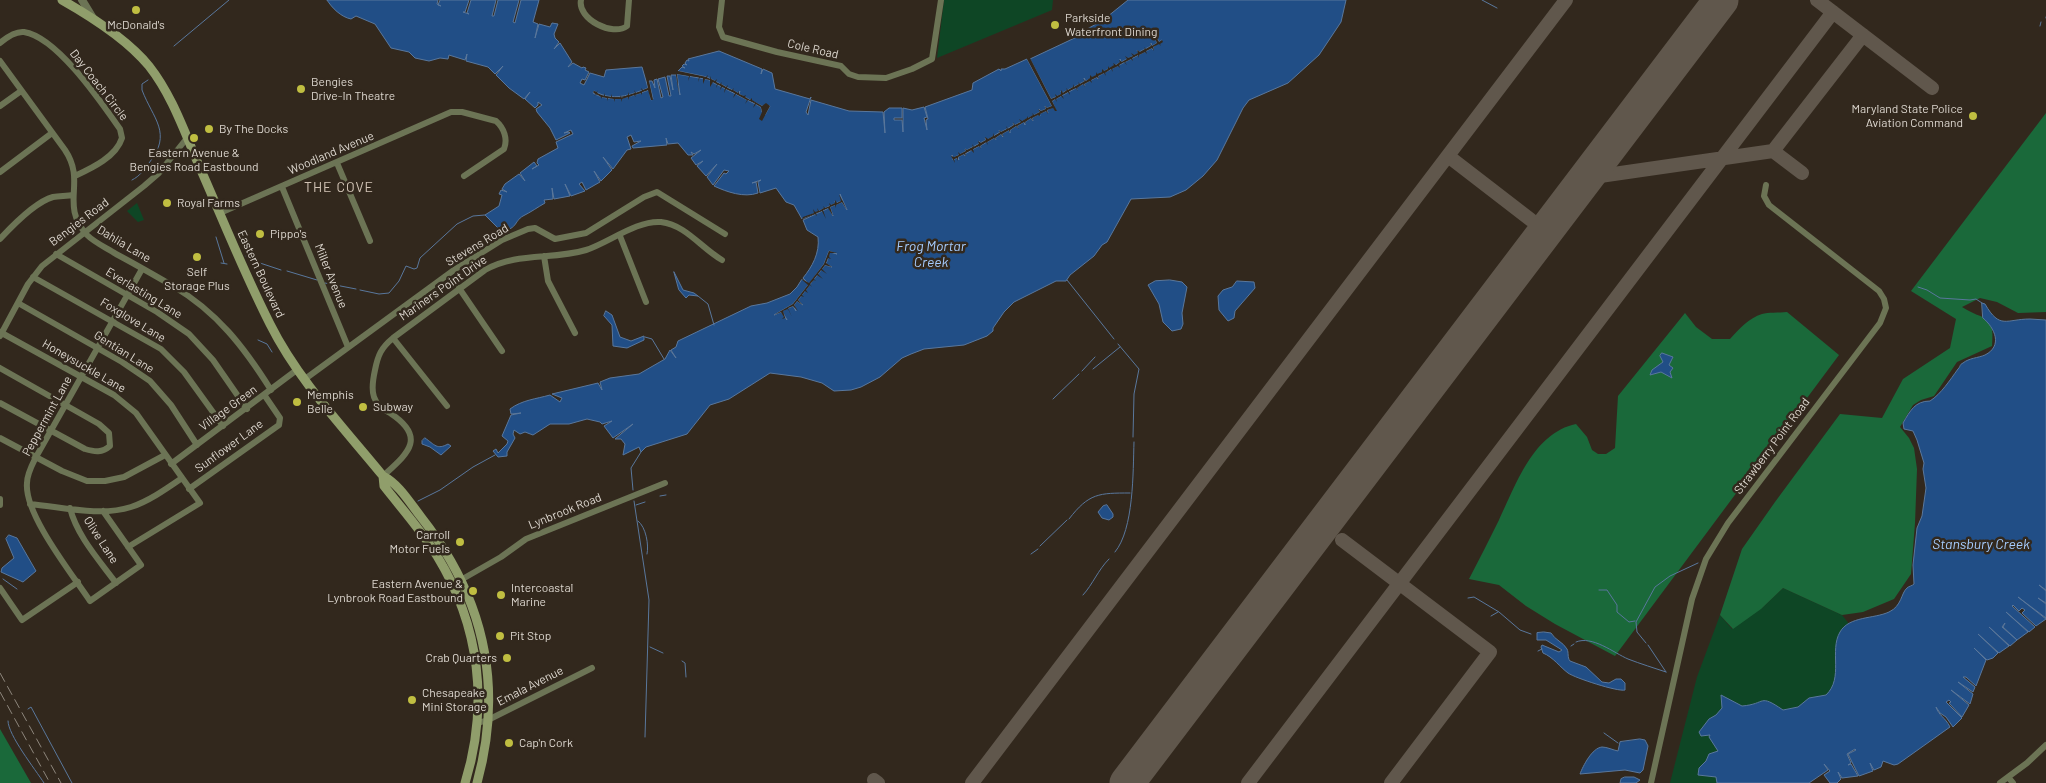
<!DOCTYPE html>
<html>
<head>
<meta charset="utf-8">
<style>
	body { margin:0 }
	canvas { display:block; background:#32281d }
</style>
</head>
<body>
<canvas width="2046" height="783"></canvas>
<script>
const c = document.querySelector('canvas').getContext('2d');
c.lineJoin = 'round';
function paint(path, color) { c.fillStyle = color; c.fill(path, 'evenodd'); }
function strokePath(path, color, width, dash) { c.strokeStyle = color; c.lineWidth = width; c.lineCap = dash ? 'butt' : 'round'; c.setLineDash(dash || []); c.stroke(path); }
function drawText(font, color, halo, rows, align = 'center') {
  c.font = font + ' Barlow,sans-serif'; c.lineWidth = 5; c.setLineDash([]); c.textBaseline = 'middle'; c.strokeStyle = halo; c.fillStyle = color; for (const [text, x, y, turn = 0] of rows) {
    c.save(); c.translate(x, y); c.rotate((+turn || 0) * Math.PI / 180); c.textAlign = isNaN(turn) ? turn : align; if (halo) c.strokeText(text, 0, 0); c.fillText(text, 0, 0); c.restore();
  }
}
const green = new Path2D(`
	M944 0H1053L1052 10 937 58Z
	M137 203 144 220 138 222 127 211Z
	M1783 588 1842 615 1850 625 1838 677 1830 694 1721 754 1724 783H1670L1697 677 1720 615 1732 629 1763 607Z`);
const forest = new Path2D(`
	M2046 113V312L2018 313 1997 302 1980 298 1962 307C1985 322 1995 312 1992 346L1957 362 1934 396 1921 400 1913 405 1900 427 1909 438 1914 448 1917 469 1915 523 1911 574 1894 599 1863 612 1842 615 1783 588 1761 609 1733 629 1720 615 1742 549 1775 502 1840 414 1882 418 1903 379 1950 348 1956 319 1911 291Z
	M1787 312 1839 355 1615 656 1555 624 1526 606 1499 585 1469 579C1479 560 1489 540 1499 520 1516 485 1533 433 1576 424L1587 437 1592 450 1598 454H1606L1615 448 1618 396 1685 313 1696 327 1712 339H1730C1739 329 1749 318 1762 314 1768 312 1779 313 1787 312Z
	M0 729 31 783H0Z`);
const water = new Path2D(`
	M327 0H438L437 4 441 6 438 5 440 0H469L465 12H463L469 14 467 13 471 0H496L492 16H494L498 0H519L513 22 515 23 521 0H539L533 22 538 24 535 38 539 24 550 27 552 23 558 24 554 34 555 38 559 42 554 49 560 43 572 62 568 67 573 63 582 68 583 67 586 68 585 70 589 72 585 80 582 79 580 83 584 85 590 73 604 77 606 70 642 67 648 88C630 95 613 102 594 91L593 93C612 104 629 97 649 90L651 100 653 99 649 81H652L655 88 654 80 657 79 661 98 663 97 658 79 665 77 669 96H671L667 76H670L673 90 671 75H676L680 95 677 74 710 80 711 84 712 82 761 107 762 112 765 115 770 106H762L739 94 740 91 738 93 707 77 678 71 682 67 685 68 682 66 684 64 687 65 685 63 687 60 689 61 688 59 719 51 762 69 761 74 763 69 772 73 775 89 810 99 811 97 806 112 808 115 811 100 849 111 883 112 885 133 884 112 889 108H902V118H894V120H902L903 132V108L912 110 924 107 927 117 924 118 927 130 926 120 928 119 925 107 972 90 973 83 999 69 1001 71V69H1005L1027 59 1052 106 1047 108 1045 106 1046 109 1041 111 1039 109 1040 112 1015 125 1013 123 1014 125 1001 132 999 130 1000 132 987 140 985 138 986 140 980 143 979 141 980 143 967 150 965 149 966 151 953 158 952 155 953 160 957 158 959 160 958 157 964 154 965 156V154L979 146 981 148 980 146 994 138 996 140 995 138 1001 134 1003 137 1002 134 1009 130 1010 133V130L1016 126 1018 128 1017 126 1024 122 1025 125V122L1031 118 1033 121 1032 118 1039 114 1040 116 1039 114 1046 111 1048 113 1047 110 1053 107 1056 111 1052 101 1076 88 1078 90 1076 88 1083 84 1085 86 1084 84 1097 77 1098 79V76L1152 48 1153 50V47L1162 40 1159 42 1156 36H1154L1157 43 1152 46 1151 43V46L1139 52 1137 50 1139 53 1121 62 1120 59 1121 62 1086 81 1084 78 1085 81 1062 93 1061 91 1062 94 1051 99 1030 59 1081 35 1087 29 1102 21 1128 0H1346L1341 22 1319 55 1288 83 1249 100 1243 108 1217 160 1203 176 1186 190 1170 197 1131 199 1107 242 1102 245 1094 256 1070 275 1066 281H1056L1014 302 1004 312 993 328V331L987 336 964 345 924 349 911 354 902 358 880 377 861 387 851 390 834 391 822 383 801 377 770 373 729 399 710 405 687 434 646 447 641 452 639 447 623 455 625 444 621 439H615L633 424 613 438 604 426 612 421 602 424 600 422 587 419 569 424H550L533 435 525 432 520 434 514 430 513 434 515 438 507 452V456L498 457 493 451 496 449 498 453 507 444 508 441 502 436 511 415 521 413 511 414 510 409C522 400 536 399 550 395L560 402 562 398 552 394 598 383 602 390 600 382 610 378 639 374 665 359 670 350 676 358 671 350 676 347 678 341 751 306 767 303 790 294 797 287 802 279 809 284 793 304 774 315 781 312 787 320 782 311 793 306 796 311 794 305 797 301 803 305 798 300 825 265 832 267 826 264 830 252 837 254 829 251 824 264 809 284 803 278C812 267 820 253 818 237L807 230 803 220 829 208 833 216 830 207 842 202 847 210 840 194 842 201 836 203 835 201 836 203 802 219 794 205 786 202 776 188 760 193 758 182 761 180 752 183 756 182 758 193C744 198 727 192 714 186L724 173 726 174 729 171 724 170 713 185 707 177 717 164 706 176 697 166 703 161 696 165 691 158 701 150 694 154 691 152 693 155H688L678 143 668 144 666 138 667 145 633 148 632 146 641 141 634 142 631 135 627 137 631 149 627 150 613 169 603 157 612 170 601 181 594 171 600 182 586 190 582 182 579 184 585 191 571 196 565 184 570 196 554 199 552 188 553 199 544 200 545 203C538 207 531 212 523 216 514 221 517 231 500 230L485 215 499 206 502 195 499 194 501 190 507 192 502 189 505 184 519 174 525 181 520 173 534 162 537 166 532 169 539 165 537 163 538 159 558 148 556 142 573 134 571 130 564 133 569 132 570 133 556 140 550 128 537 112 536 109 542 105 538 102V105L535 108 525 99 530 92 524 99 509 88 496 75 503 66 495 74 488 67 466 61 467 54 465 60 449 55 448 59 440 58 429 61 415 58 409 52 391 48 375 24 356 16 351 19C341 17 332 8 327 0Z
	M674 272 683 290 694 293 698 296 689 295 686 298 679 290Z
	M1170 280 1182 282 1187 287 1182 313 1183 324 1181 329 1172 331 1163 322 1159 304 1148 285 1155 281Z
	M1237 281 1254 282 1255 288 1235 311 1234 318 1228 321 1219 310 1218 296 1223 290 1232 287Z
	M1982 303 1985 304C2000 330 2006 319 2030 319 2035 319 2041 320 2046 320V590L2039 585 2046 591V603L2038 598 2046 604V618L2018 597 2046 619 2036 626 2022 613 2025 610 2022 608 2019 611 2013 605 2012 606 2035 627 2029 632 2006 612 2028 632 2017 640 2003 627 2005 623 2002 627 2017 640 2010 646 1989 627 2009 646 1999 653 1978 634 1998 653 1993 658 1987 660 1974 648 1986 660 1976 686 1966 677H1963L1975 687 1973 692 1958 682 1973 694 1970 704 1951 690 1969 705 1962 717 1949 703 1951 702 1949 700 1946 702 1962 718 1953 727 1946 717 1940 713 1936 707C1939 716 1945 717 1950 727L1898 764 1894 765 1883 761 1881 767 1874 770 1870 763 1873 771 1859 776 1848 754 1856 750 1855 749 1847 754 1851 763 1848 765 1851 764 1858 776 1842 778 1838 772 1841 779 1837 783H1830L1824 775 1830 771 1824 764 1828 770 1809 783H1717L1716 777 1698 775 1699 768 1706 761 1709 754 1718 751 1709 737 1710 735 1701 736 1699 732 1709 719 1716 715 1722 708 1721 695 1742 706C1767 704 1758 693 1783 710L1798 707 1809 698 1826 695C1844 678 1829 651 1840 632 1849 616 1874 619 1889 612 1902 606 1901 593 1907 588 1909 586 1912 586 1914 584L1913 565 1917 528 1922 516 1926 488 1923 469 1924 463 1917 440 1913 431 1904 429 1903 423C1910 411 1915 401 1930 401 1941 394 1950 380 1958 369 1961 366 1959 365 1963 363 1969 358 1978 358 1985 355 2003 346 1995 328 1983 318Z
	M606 311 612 315 620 337 631 341 644 336V340L627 348 613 346 612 325 604 316Z
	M1662 353 1673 357 1669 365 1673 368 1670 372 1672 378 1661 372 1650 375 1652 370 1663 362 1660 356Z
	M425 438C435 445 437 450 448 444L451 446 441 455 430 447 422 444V441Z
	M1107 505 1113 514V517L1109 520 1102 518 1098 512 1103 506Z
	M9 535 17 538 36 571 23 582 1 572 2 568 14 558 6 539Z
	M1544 632 1551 633C1555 640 1563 642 1567 649 1569 653 1567 657 1570 661L1586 667 1602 682 1609 683 1616 679H1621L1625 683V690C1618 692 1575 678 1568 673 1560 667 1553 657 1543 653L1541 647 1542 645 1559 652 1562 650 1546 640H1537V633Z
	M1640 739 1645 740 1648 746 1643 770 1640 773 1625 770 1580 774C1583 766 1592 748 1602 747 1607 747 1613 750 1618 751L1620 742Z
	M1625 777H1634L1640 780 1636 783H1620L1621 779Z`);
const pier = new Path2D(`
	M1158 34 1156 37 1159 42 1162 40 1163 42 1160 44 1161 46 1159 44 1153 47 1154 51 1152 48 1146 51 1147 54 1145 52 1139 55V58L1138 55 1132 58 1133 61 1131 59 1125 62 1127 65 1124 62 1119 65 1120 68 1118 66 1112 69 1113 72 1111 69 1105 73 1106 76 1104 73 1098 76 1099 79 1097 77 1091 80 1092 83 1090 81 1084 84 1085 87 1083 84 1077 88 1078 91 1076 88 1069 91 1070 95 1068 92 1062 95 1064 99 1061 96 1056 99 1057 102 1055 99 1052 101 1057 111H1055L1053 108 1047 110 1048 114 1046 111 1040 114V116L1038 115 1032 118 1033 121 1031 118 1025 122 1026 124 1024 122 1017 126 1019 129 1016 126 1010 130V133L1009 130 1002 134 1004 137 1001 134 995 138 996 140 994 138 987 142 988 145 986 142 980 146 981 149 979 146 973 149 974 153 971 150 965 153 966 156 964 154 958 157V161L957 158 954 159 955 163 951 156 954 157 959 155 958 152 960 154 966 151 965 149 967 150 973 147 972 144 974 147 979 144 978 141 981 143 986 140 985 137 988 139 993 136V133L994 136 1000 133 999 130 1001 132 1007 129 1006 126 1008 129 1014 125 1013 122 1015 125 1021 122 1019 119 1022 121 1027 118V116L1028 118 1033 115 1032 113 1034 115 1040 112 1038 109 1041 111 1046 109 1045 106 1047 108 1052 106 1026 57 1029 56 1051 99 1056 97 1055 94 1057 96 1061 94V90L1063 93 1067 90 1066 88 1068 90 1073 87V84L1074 87 1079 84 1078 82 1080 84 1085 81 1083 79 1086 81 1090 78V75L1092 77 1096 75V72L1097 74 1102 72V69L1104 71 1108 69V66L1109 68 1114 65 1113 63 1116 65 1120 62 1119 60 1122 62 1127 59 1125 56 1128 58 1133 56 1131 53 1134 55 1138 53 1137 50 1140 52 1145 49 1144 47 1146 49 1151 46 1150 43 1152 46 1157 43 1154 36Z
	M678 71 706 77 708 75 707 78 710 79 711 76V79L715 81 717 79 716 82 720 84 722 82 721 84 726 87 728 85 727 88 732 90 734 88 733 90 738 93 739 91V94L744 96 746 95 745 97 750 100 752 98V100L762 106 766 103 770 106 762 121 759 119 762 112 761 107 756 104 753 108 755 103 748 100 745 104 747 100 736 94 733 98 735 93 726 89 724 93 725 88 722 87 720 90 721 86 718 84 716 88 717 84 713 82 710 87V80L705 79 703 84V78L700 77 698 82 699 77 690 76 688 81 689 76 677 74 679 95 676 75Z
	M649 81 653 100H651L648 90 642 92V95L641 93 635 95 636 97 634 95 629 97V100L628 97 622 99V102L621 99H615L614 102V99L608 98V101L607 98 602 97 601 99V97L597 94 594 96 596 94 593 92 594 91 597 92 598 90 597 93 602 96H604L605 93V96L611 97 612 94V97L620 98V95L621 98 628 95V92L629 95 635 93 634 90 636 93 642 91 641 88 643 90 648 88 647 82Z
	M839 194 847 210 842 202 836 205V208L835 205 830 207 833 216 828 208 823 210 826 219 822 211 816 213 817 216 815 214 804 218 801 222 803 217 814 213 813 209 815 212 818 211 817 208 819 211 824 208 823 206 825 208 830 206 829 203 831 205 835 203V200L837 203 841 201Z
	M829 251 837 253H830L829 257 831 259 828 258 826 263 832 267 825 265 822 269 827 274 821 270 818 274 823 279 817 275 814 279 816 281 814 280 810 284 812 287 810 285 806 290 808 293 805 291 802 295 804 297 801 296 798 300 803 305 797 301 794 305 798 311 793 306 788 308 792 317 788 309 783 311 786 321 785 318 782 319 784 317 782 314 780 315 782 314 781 312 774 315 793 304 808 285 800 278 809 283 824 264Z`);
const stream = new Path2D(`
	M1482 0 1497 8
	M2046 18V17
	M2040 26 2041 22
	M174 46 229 0
	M132 180C140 176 144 170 149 163 173 133 153 119 142 90V84L148 80
	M216 237 224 263
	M246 256H248L254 261 281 270
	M221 263 227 264
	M287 271 317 280
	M1067 280 1114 339
	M325 283 356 289
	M1918 287 1927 290 1940 298 1970 300 1976 299 1982 303
	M360 290 379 294 389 293 399 281 406 266 414 269 417 268 420 258 457 224 473 216 485 215
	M698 296 708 304 714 325
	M645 337 652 339 664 359
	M258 340 267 344 272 352
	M1118 344 1139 369 1134 394 1133 437
	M1093 369 1120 347
	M1082 371 1095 357
	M1053 399 1079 374
	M633 490 631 468 641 452
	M660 496 666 495
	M418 501 440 490 473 467 495 455
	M634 501 649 600 645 737
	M636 505 645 502
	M1069 519C1089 493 1099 493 1130 493
	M638 521C646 527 649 545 647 554
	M1040 546 1067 520
	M1115 552C1134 529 1133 472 1134 442
	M1031 554 1038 549
	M3 579 17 589
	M1599 590H1607L1617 605V612L1629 622 1635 621
	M1083 595C1093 584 1098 570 1109 559
	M1468 598 1474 597 1499 612 1520 630 1531 634
	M1491 616 1498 612
	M1576 642C1592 635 1614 653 1628 659 1641 664 1654 668 1666 672
	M1646 643 1637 632 1636 622 1655 587 1670 576 1698 563
	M1648 645 1666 672
	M1571 646 1574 644
	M650 647 663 653
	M1538 651 1542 649
	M682 661 685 663 686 677
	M28 709 31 707 72 783
	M8 721C8 735 35 769 44 783
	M1604 733 1618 743`);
const taxiway = new Path2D(`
	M1817 0 1932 88
	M1773 151 1802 173
	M1448 156 1531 220
	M1586 178 1773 151 1863 35
	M1342 540 1490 652 1391 783
	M874 780 878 783
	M972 783 1566 0
	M1248 783 1833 12`);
const runway = new Path2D(`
	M1127 783 1721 0`);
const minor = new Path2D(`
	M581 0C577 19 613 37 627 26L629 0
	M722 0 719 27 723 37 777 52 841 66 849 74 858 77 886 78 912 69 932 59 941 0
	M0 43C7 37 15 31 24 32 57 37 101 102 120 129L122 138C116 157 92 168 75 176
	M0 61 65 150C87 183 59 204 87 235 95 243 107 248 116 254 135 264 154 275 173 286 217 312 244 347 271 390
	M0 106 21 91
	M337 163 370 241
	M0 172 52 133
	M282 187 348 347
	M220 213 451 112H462L496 121C504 128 508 139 504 149L464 176
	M620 236 646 302
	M0 239C12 226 35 202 53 197 60 196 67 196 73 195
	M56 254 157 312 189 334 213 360 247 409
	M544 256 548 281 575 333
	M33 277 161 349 184 372 223 426
	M459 288 502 351
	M18 303 122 362 150 381 171 405 197 445
	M0 332 114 395 136 413 200 503 128 547
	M0 336 28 284 42 266 144 186 159 173 187 138
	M393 338 447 406
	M0 368 99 424 109 433 110 446C102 453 95 452 85 449L0 403
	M305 379 454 270 502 240 528 229 535 228 555 239 586 233 644 197 657 192 725 234
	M0 438 62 471 87 481H105L124 477 165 455
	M171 464 298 369
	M383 476C407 454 428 438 390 413 383 409 377 406 374 397 371 389 373 379 375 370 378 355 381 348 393 338L485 270C516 252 552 260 586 250 608 243 637 220 661 222 686 225 701 248 722 260
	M189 489 279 425 280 418 265 396
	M0 499V505
	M30 504C62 507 100 517 131 507 149 501 166 489 182 478
	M70 508C77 536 99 560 116 583
	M103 511 141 565 90 601C72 574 24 514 27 483 27 474 32 465 36 457L142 269
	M459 581 501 557 526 539 665 483
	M0 588 22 620 78 582
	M478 723 488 720 592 668
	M2008 777 2013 783
	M1651 783 1692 599 1706 559 1728 523 1880 323 1886 308 1884 299 1879 291 1769 205 1764 196 1766 185
	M2000 783 2027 763 2046 745`);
const tertiary = new Path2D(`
	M82 0 93 18`);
const secondary = new Path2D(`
	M62 0C92 17 127 39 149 66 171 94 183 128 197 161 221 215 243 271 270 324 298 380 343 427 383 476 399 484 410 503 421 517 484 597 504 685 477 783
	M383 476 384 486C402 509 422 531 437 556 480 626 489 705 465 783`);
const rail = new Path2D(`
	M0 673 61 783
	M0 692 50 783`);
const markers = [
	[136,10,5,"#c0be41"],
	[1055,25,5,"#c0be41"],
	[301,89,5,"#c0be41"],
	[1973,116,5,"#c0be41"],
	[209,129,5,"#c0be41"],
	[194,138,5,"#c0be41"],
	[167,203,5,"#c0be41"],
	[260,234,5,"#c0be41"],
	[197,257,5,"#c0be41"],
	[297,402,5,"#c0be41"],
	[363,407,5,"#c0be41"],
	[460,542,5,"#c0be41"],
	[473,591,5,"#c0be41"],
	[501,595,5,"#c0be41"],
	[500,636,5,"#c0be41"],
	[507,658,5,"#c0be41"],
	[412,700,5,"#c0be41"],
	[509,743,5,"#c0be41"]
];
const poiNames = [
	["Parkside",1065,18],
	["Waterfront Dining",1065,32],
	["McDonald's",136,25,"center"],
	["Bengies",311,82],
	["Drive-In Theatre",311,96],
	["Maryland State Police",1963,109,"right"],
	["Aviation Command",1963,123,"right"],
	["By The Docks",219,129],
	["Eastern Avenue &",194,153,"center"],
	["Bengies Road Eastbound",194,167,"center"],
	["Royal Farms",177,203],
	["Pippo's",270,234],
	["Self",197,272,"center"],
	["Storage Plus",197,286,"center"],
	["Memphis",307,395],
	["Belle",307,409],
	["Subway",373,407],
	["Carroll",450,535,"right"],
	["Motor Fuels",450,549,"right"],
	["Eastern Avenue &",463,584,"right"],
	["Lynbrook Road Eastbound",463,598,"right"],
	["Intercoastal",511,588],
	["Marine",511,602],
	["Pit Stop",510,636],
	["Crab Quarters",497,658,"right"],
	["Chesapeake",422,693],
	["Mini Storage",422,707],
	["Cap'n Cork",519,743]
];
const streetNames = [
	["Cole Road",813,49,13],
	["Day Coach Circle",99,85,52],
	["Woodland Avenue",331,153,-23],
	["Bengies Road",79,222,-37],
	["Dahlia Lane",124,244,31],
	["Stevens Road",477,245,-31],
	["Eastern Boulevard",261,274,65],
	["Miller Avenue",331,276,68],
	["Mariners Point Drive",443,288,-35],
	["Everlasting Lane",144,293,31],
	["Foxglove Lane",133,320,31],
	["Gentian Lane",124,352,32],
	["Honeysuckle Lane",84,366,30],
	["Village Green",228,408,-36],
	["Peppermint Lane",47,416,-61],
	["Sunflower Lane",229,446,-36],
	["Strawberry Point Road",1772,446,-53],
	["Lynbrook Road",565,511,-22],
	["Olive Lane",101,540,57],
	["Emala Avenue",530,686,-27]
];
const neighbourhoodNames = [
	["THE COVE",339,187]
];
const waterNames = [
	["Frog Mortar",931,246],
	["Creek",931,262],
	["Stansbury Creek",1981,544]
];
paint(green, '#0e4625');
paint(forest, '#1a693a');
paint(water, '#214e86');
strokePath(water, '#59779c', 1);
paint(pier, '#32281d');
strokePath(stream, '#59779c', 1);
strokePath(taxiway, '#60574c', 14);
strokePath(runway, '#60574c', 35);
strokePath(minor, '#6c7455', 6);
strokePath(tertiary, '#6c7455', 8);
strokePath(secondary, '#909e6b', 9);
strokePath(rail, '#8d867c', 1, [10, 5]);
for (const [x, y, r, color] of markers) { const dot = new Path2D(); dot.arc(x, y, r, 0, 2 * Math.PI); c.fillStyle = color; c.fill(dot); strokePath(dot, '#32281d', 2); }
drawText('12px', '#ddd7cf', '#32281d', poiNames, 'left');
drawText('12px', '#ddd7cf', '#32281d', streetNames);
c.letterSpacing = '1px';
drawText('14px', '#d2c4b6', '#32281d', neighbourhoodNames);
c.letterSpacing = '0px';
drawText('italic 14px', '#a5cbfd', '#32281d', waterNames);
</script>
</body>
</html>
